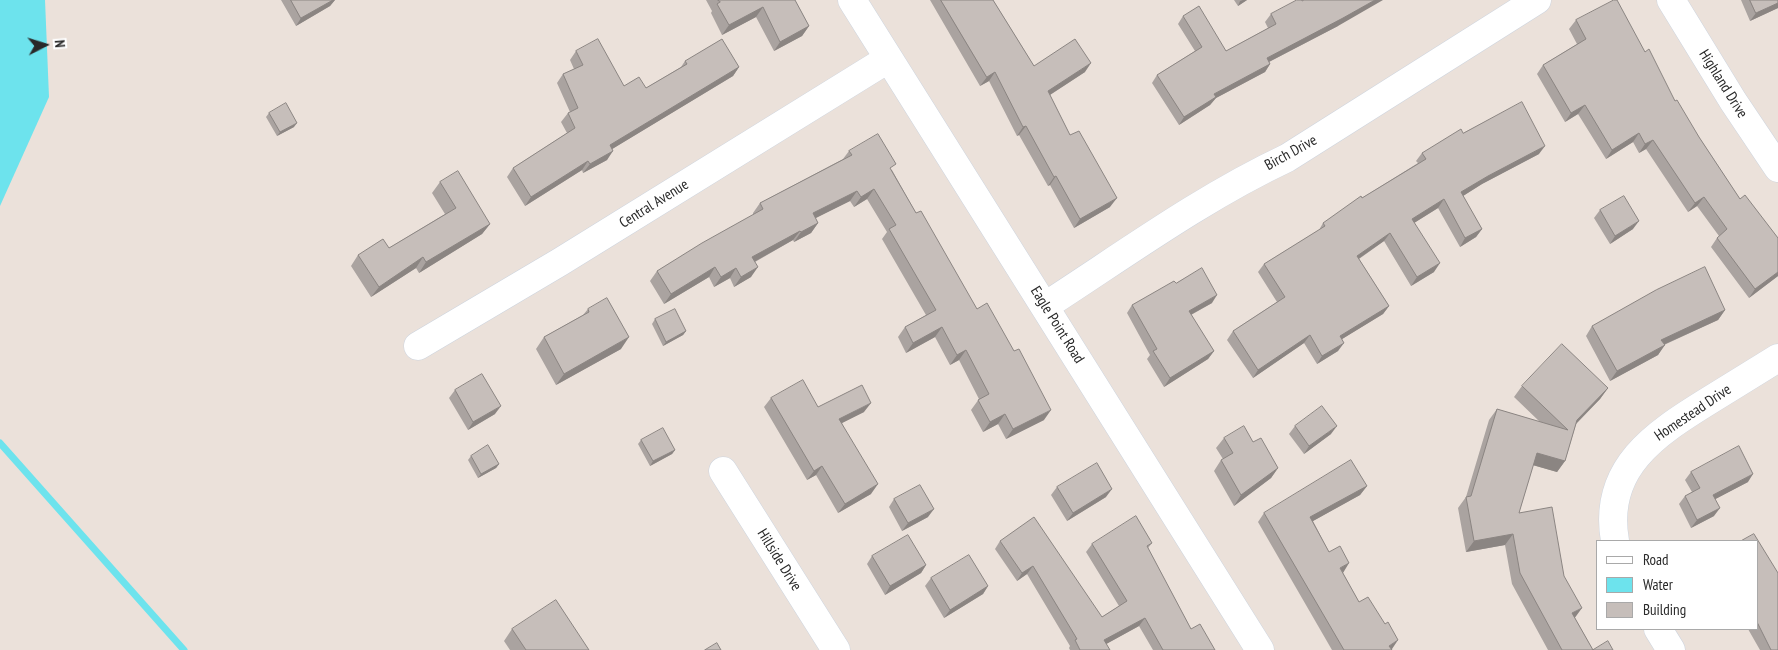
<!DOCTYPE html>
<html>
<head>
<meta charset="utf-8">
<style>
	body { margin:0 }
	#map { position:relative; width:1778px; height:650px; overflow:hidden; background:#ebe1da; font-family:"PT Sans Narrow",sans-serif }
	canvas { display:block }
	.legend { position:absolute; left:1596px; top:540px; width:162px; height:90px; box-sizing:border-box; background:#fff; border:1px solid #a9a9a9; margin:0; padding:6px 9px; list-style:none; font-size:15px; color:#292929 }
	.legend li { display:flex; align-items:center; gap:10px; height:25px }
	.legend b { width:25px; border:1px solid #a9a9a9 }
	.north { position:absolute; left:20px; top:20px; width:50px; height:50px; -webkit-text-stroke:4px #fff; paint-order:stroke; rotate:85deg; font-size:14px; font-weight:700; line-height:20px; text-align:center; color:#292929 }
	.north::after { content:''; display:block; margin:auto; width:18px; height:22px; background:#292929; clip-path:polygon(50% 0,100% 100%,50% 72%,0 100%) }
</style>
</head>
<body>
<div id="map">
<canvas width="1778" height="650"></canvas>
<ul class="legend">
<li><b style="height:6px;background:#fff"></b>Road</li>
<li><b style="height:14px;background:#6de3ed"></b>Water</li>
<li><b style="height:14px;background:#c6beba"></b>Building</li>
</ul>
<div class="north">N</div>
</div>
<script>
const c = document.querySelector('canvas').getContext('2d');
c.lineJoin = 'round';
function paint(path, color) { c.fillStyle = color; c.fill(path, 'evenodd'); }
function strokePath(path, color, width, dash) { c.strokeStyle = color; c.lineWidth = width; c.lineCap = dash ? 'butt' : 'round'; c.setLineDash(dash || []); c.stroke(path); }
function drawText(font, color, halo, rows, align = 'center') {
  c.font = font + ' "PT Sans Narrow",sans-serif'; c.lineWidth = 5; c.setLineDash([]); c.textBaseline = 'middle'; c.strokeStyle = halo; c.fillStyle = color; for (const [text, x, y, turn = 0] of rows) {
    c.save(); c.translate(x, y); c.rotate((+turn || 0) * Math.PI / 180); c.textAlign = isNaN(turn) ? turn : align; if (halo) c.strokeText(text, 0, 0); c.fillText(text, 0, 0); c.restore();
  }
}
const water = new Path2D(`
	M0 0H45L49 97 0 206Z`);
const stream = new Path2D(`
	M0 443 184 650`);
const minor = new Path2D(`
	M852 0 1260 650
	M1671 0 1733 101 1778 168
	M1045 306C1124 255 1202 198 1287 158L1537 0
	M418 346 560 262 888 59
	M723 471 836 650
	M1615 541C1602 468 1655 434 1710 400 1733 386 1755 372 1778 358
	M1658 629 1671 650`);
const wall = new Path2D(`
	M281 0H335L330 6 296 26Z
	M706 0H795L809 26 802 36 774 51 756 17 722 35 711 13 712 11Z
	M930 0H993L1034 66 1085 72 1050 95 1070 135 1110 207 1074 228 1050 185 1048 186 1019 135 1017 136 989 81 980 86Z
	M1234 0H1247L1238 6Z
	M1741 0H1778V8L1750 21Z
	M1302 1 1338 26 1269 62 1270 64 1265 72 1216 98 1210 105 1179 125 1152 83 1157 75 1195 51 1178 24 1183 16 1226 51 1268 28 1265 22 1271 14Z
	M1576 20 1645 52 1675 101 1740 199 1778 238V276L1749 298 1711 247 1717 238 1719 236 1697 206 1688 212 1646 149 1639 153 1633 142 1606 159 1578 114 1565 122 1537 74 1543 65 1577 44 1569 29Z
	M576 51 624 86 646 88 681 67 685 61 739 67 733 76 612 149 607 160 583 173 582 170 525 206 507 177 513 168 567 133 561 122 568 113 570 112 557 83 563 74 574 69 570 60Z
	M269 113 294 127 277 136 266 117Z
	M1463 133 1539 154 1482 184 1463 196 1482 229 1476 237 1460 247 1438 208 1414 223 1434 272 1411 286 1384 241 1359 259 1389 306 1383 314 1342 339 1338 351 1317 364 1304 343 1253 378 1227 340 1233 331 1277 302 1258 272 1264 264 1319 230 1323 223 1362 198 1418 163 1416 161 1422 153Z
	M849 151 892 170 916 213 977 309 1044 420 1006 439 998 424 983 432 971 410 979 399 959 360 950 365 935 337 906 353 898 337 905 327 926 315 882 239 887 232 867 199 854 207 850 201 815 218 818 223 811 233 794 242 793 240 755 262 751 277 734 287 730 278 714 287 709 277 664 304 650 281 657 271 753 215V213L760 203 843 159Z
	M440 182 490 224 482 234 419 273 416 268 371 297 351 266 358 255 389 248 445 214 432 193Z
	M1600 210 1633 229 1610 244 1594 218Z
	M1176 283 1212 303 1191 315 1214 351 1208 359 1164 387 1147 359 1150 355 1127 313 1132 305Z
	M588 309 621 349 556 385 536 349 544 337 583 315Z
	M1725 310 1718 320 1664 345 1658 355 1610 381 1586 336 1592 326Z
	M655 319 686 331 683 335 663 346 652 324Z
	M1522 386 1608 388 1600 399 1576 424 1565 461 1557 472 1533 465 1519 513 1564 576 1575 618 1593 650H1548L1512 584 1505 545 1466 552 1458 508 1466 497 1489 420 1497 409 1540 422 1514 397Z
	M455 390 495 414 468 430 449 398Z
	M771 398 818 407 864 412 842 423 871 494 838 513 816 475 807 480 764 407Z
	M1295 426 1331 434 1304 454 1289 434Z
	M1224 438 1253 442 1278 468 1271 478 1234 506 1214 471 1221 460 1223 459 1216 448Z
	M641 440 675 450 672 454 650 466 638 444Z
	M471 456 499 464 496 468 478 478 468 460Z
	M1691 472 1748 482 1715 499 1714 516 1691 528 1679 504 1685 496 1692 492 1685 480Z
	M1367 486 1360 495 1313 521 1329 552 1343 573 1359 602 1392 650H1332L1258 522 1264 513Z
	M1057 487 1106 497 1067 521 1051 495Z
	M894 499 928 517 902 531 889 507Z
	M1000 541 1102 617 1119 606 1086 552 1092 544 1152 543 1148 548 1191 629 1215 650H1153L1139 626 1106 644 1110 650H1070L1069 648 1070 646 1027 574 1017 581 995 549Z
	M1757 541 1778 650H1760L1748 629H1757Z
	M872 556 926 565 921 573 885 595 867 564Z
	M931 578 988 586 983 594 944 618 925 586Z
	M512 629 589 650H510L504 641Z`);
const shadedWall = new Path2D(`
	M333 0H335L330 6 296 26 301 18Z
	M1243 0H1247L1238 6 1240 1Z
	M1375 0H1383L1338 26 1261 66 1267 58Z
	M1778 3V8L1750 21 1756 13Z
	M763 7 756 17 722 35 729 25Z
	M809 26 802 36 774 51 780 42Z
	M1091 63 1085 72 1042 100 1048 91Z
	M1270 64 1265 72 1216 98 1210 105 1179 125 1184 117 1214 94Z
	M739 67 733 76 604 154 610 145Z
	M995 72 989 81 980 86 987 77Z
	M1585 105 1578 114 1565 122 1571 113Z
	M297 123 294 127 277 136 280 132Z
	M1026 126 1019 135 1017 136 1023 127Z
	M1639 133 1633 142 1606 159 1612 150Z
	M1653 140 1646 149 1639 153 1645 144Z
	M1545 146 1539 154 1482 184 1455 201 1461 192 1488 176Z
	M613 151 607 160 583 173 590 164Z
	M588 161 582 170 525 206 531 197Z
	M1056 176 1050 185 1048 186 1054 177Z
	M874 189 867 199 854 207 861 197Z
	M857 191 850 201 806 223 813 213Z
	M1704 197 1697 206 1688 212 1695 203Z
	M1117 198 1110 207 1074 228 1080 219Z
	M1444 199 1438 208 1406 228 1412 219Z
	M1639 221 1633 229 1610 244 1615 236Z
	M818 223 811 233 794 242 801 232Z
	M490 224 482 234 419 273 426 262Z
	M1482 229 1476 237 1460 247 1465 238Z
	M800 231 793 240 745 267 752 257Z
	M1390 233 1384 241 1351 264 1357 256Z
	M423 257 416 268 371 297 379 287Z
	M1440 263 1434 272 1411 286 1417 277Z
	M715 267 709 277 664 304 671 294Z
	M758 267 751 277 734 287 741 277Z
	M736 268 730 278 714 287 721 277Z
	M1778 272V276L1749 298 1755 289Z
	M1217 295 1212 303 1183 319 1189 311Z
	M1389 306 1383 314 1334 344 1340 336Z
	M1725 310 1718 320 1654 349 1661 340Z
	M942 327 935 337 906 353 913 343Z
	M686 331 683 335 663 346 666 342Z
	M1310 335 1304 343 1253 378 1258 370Z
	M629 337 621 349 556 385 564 374Z
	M1344 343 1338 351 1317 364 1322 356Z
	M1665 345 1658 355 1610 381 1617 371Z
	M966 350 959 360 950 365 957 355Z
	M1214 351 1208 359 1164 387 1170 378Z
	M1608 388 1600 399 1569 431 1577 420Z
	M871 403 864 412 832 428 839 419Z
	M501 406 495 414 468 430 473 422Z
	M1051 410 1044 420 1006 439 1013 429Z
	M1005 414 998 424 983 432 990 422Z
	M1337 426 1331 434 1304 454 1309 446Z
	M675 450 672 454 650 466 653 461Z
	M1537 453 1565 461 1557 472 1529 464Z
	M499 464 496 468 478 478 481 474Z
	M822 466 816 475 807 480 814 471Z
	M1278 468 1271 478 1234 506 1241 495Z
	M1753 474 1748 482 1708 503 1713 495Z
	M878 484 871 494 838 513 845 504Z
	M1367 486 1360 495 1304 526 1310 517Z
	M1112 489 1106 497 1067 521 1073 513Z
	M1720 508 1714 516 1691 528 1697 520Z
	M934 509 928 517 902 531 908 523Z
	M1513 534 1505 545 1466 552 1474 541Z
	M1349 563 1343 573 1340 568Z
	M926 565 921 573 885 595 890 586Z
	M1033 566 1027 574 1017 581 1022 573Z
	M988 586 983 594 944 618 950 610Z
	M1582 608 1574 619 1572 613Z
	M1145 618 1139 626 1099 648 1104 640Z
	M1398 640 1392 649 1391 650 1389 646Z`);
const building = new Path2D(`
	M291 0H333L301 18Z
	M718 0H795L809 26 780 42 763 7 729 25 717 4 720 2Z
	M941 0H993L1034 66 1075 39 1091 63 1048 91 1070 135 1079 131 1117 198 1080 219 1056 176 1054 177 1026 126 1023 127 995 72 987 77Z
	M1297 0H1302V1L1304 0H1375L1343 18 1267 58 1270 64 1214 94 1216 97 1184 117 1157 75 1202 47 1183 16 1199 6 1226 51 1276 24 1271 14Z
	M1614 0H1617L1645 52 1649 49 1675 101 1677 100 1699 137 1740 199 1745 195 1778 238V272L1755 289 1717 238 1727 229 1704 197 1695 203 1653 140 1645 144 1639 133 1612 150 1585 105 1571 113 1543 65 1586 39 1576 20Z
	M1750 0H1778V3L1756 13Z
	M598 39 624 86 639 77 646 88 687 64 685 61 722 39 739 67 610 145 613 151 590 164 588 161 531 197 513 168 575 128 568 113 578 108 563 74 583 65 576 51Z
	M1522 102 1545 146 1488 176 1461 192 1482 229 1465 238 1444 199 1412 219 1440 263 1417 277 1390 233 1357 256 1389 306 1340 336 1344 343 1322 356 1310 335 1258 370 1233 331 1285 297 1264 264 1325 226 1323 223 1361 196 1362 198 1426 159 1422 153 1461 129 1463 133Z
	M286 103 297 123 280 132 269 113Z
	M878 134 896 164 890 168 916 213 921 211 977 309 987 303 1014 351 1019 349 1051 410 1013 429 1005 414 990 422 978 400 989 394 966 350 957 355 942 327 913 343 905 327 936 310 889 229 896 225 874 189 861 197 857 191 813 213 818 223 801 232 800 231 752 257 758 267 741 277 736 268 721 277 715 267 671 294 657 271 702 243 763 209 760 203 852 155 849 151Z
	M458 171 490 224 426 262 423 257 379 287 358 255 383 239 389 248 456 208 440 182Z
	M1624 196 1639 221 1615 236 1600 210Z
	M1705 267 1725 310 1661 340 1665 345 1617 371 1592 326 1656 290Z
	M1202 268 1217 295 1189 311 1214 351 1170 378 1153 351 1157 349 1132 305 1174 281 1176 283Z
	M607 298 629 337 564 374 544 337 589 312 588 309Z
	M675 309 686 331 666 342 655 319Z
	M1562 344 1608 388 1577 420 1565 461 1537 453 1519 513 1552 507 1564 576 1582 608 1572 613 1593 650H1562L1520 573 1513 534 1474 541 1466 497 1471 496 1497 409 1568 430 1522 386Z
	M482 374 501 406 473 422 455 390Z
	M803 380 818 407 862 385 871 403 839 419 878 484 845 504 822 466 814 471 771 398Z
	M1322 406 1337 426 1309 446 1295 426Z
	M1244 426 1253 442 1261 438 1278 468 1241 495 1221 460 1233 453 1224 438Z
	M663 428 675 450 653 461 641 440Z
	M488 445 499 464 481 474 471 456Z
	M1739 446 1753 474 1713 495 1720 508 1697 520 1685 496 1700 488 1691 472Z
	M1351 460 1367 486 1310 517 1329 552 1340 546 1349 563 1340 568 1359 602 1368 597 1385 624 1388 622 1398 640 1389 646 1392 650H1344L1264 513Z
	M1097 463 1112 489 1073 513 1057 487Z
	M920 485 934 509 908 523 894 499Z
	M1136 516 1152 543 1147 546 1191 629 1200 624 1215 650H1163L1145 618 1104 640 1110 650H1080L1075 640 1077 639 1033 566 1022 573 1000 541 1034 517 1102 617 1127 601 1092 544Z
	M1754 534 1778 573V650H1771L1757 622V541H1741Z
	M908 535 926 565 890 586 872 556Z
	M969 555 988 586 950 610 931 578Z
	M556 600 589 650H526L512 629Z
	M1608 641 1613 650H1593Z
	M717 643 721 650H705Z`);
const streetNames = [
	["Highland Drive",1723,84,58],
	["Birch Drive",1291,153,-29],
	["Central Avenue",654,204,-32],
	["Eagle Point Road",1057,325,58],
	["Homestead Drive",1693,413,-34],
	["Hillside Drive",779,560,58]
];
paint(water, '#6de3ed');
strokePath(stream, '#6de3ed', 7);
strokePath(minor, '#cdd4de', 29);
strokePath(minor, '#fff', 28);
paint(wall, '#aaa3a0');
paint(shadedWall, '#8b8582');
paint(building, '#c6beba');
strokePath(building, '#8b8582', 1);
drawText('15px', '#292929', '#fff', streetNames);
</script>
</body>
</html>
